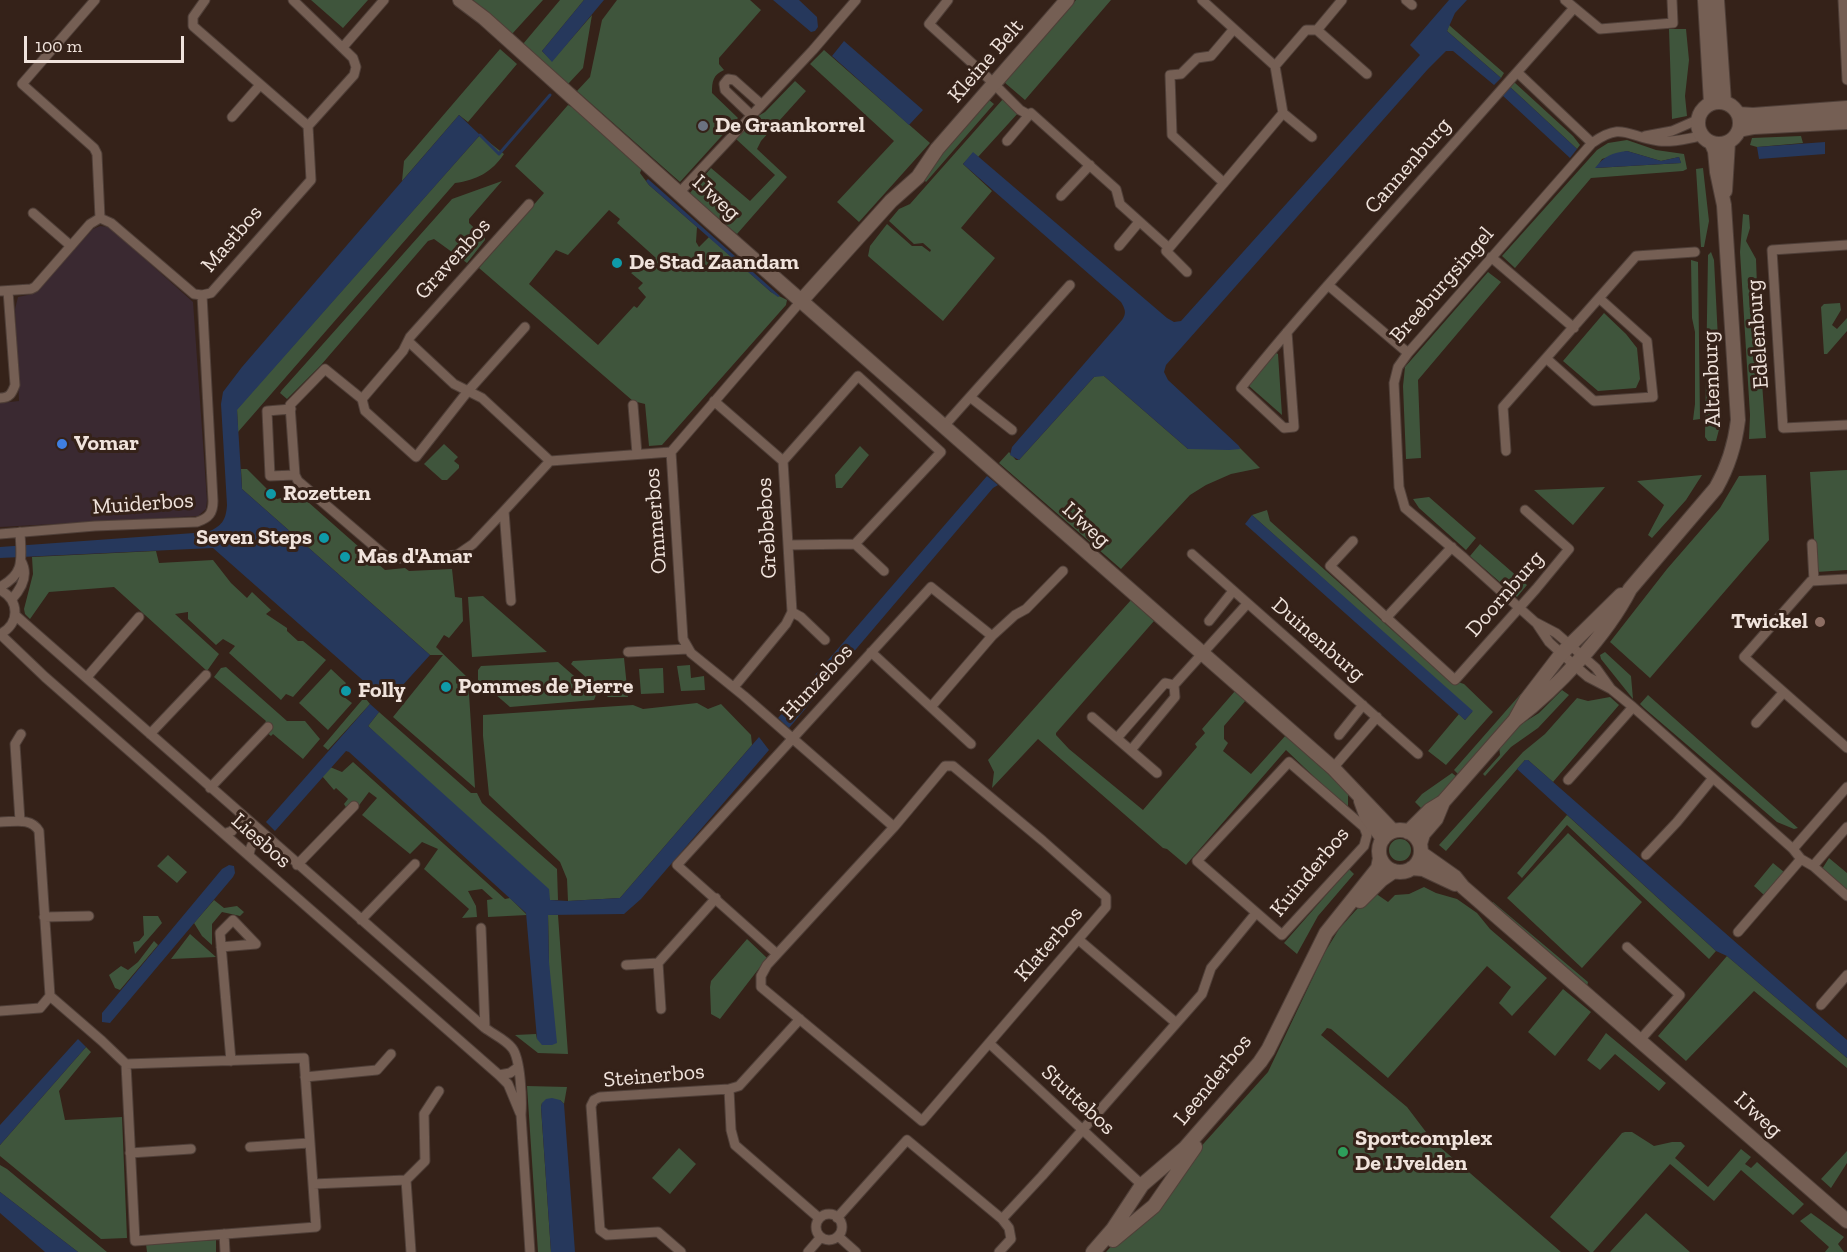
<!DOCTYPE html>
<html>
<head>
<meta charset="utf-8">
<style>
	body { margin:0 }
	#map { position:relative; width:1847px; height:1252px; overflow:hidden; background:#352219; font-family:"Zilla Slab",serif }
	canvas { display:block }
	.scale { position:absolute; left:24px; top:36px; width:160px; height:27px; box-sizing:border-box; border:3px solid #f0e3dc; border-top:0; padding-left:8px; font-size:18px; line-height:21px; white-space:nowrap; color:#f0e3dc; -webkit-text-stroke:4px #352219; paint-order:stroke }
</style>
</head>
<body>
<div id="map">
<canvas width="1847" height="1252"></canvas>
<div class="scale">100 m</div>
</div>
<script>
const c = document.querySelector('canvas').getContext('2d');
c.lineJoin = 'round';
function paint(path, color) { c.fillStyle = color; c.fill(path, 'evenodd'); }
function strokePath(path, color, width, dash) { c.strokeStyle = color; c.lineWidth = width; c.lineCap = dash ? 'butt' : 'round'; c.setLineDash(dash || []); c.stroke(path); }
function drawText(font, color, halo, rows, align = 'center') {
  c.font = font + ' "Zilla Slab",serif'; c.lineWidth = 6; c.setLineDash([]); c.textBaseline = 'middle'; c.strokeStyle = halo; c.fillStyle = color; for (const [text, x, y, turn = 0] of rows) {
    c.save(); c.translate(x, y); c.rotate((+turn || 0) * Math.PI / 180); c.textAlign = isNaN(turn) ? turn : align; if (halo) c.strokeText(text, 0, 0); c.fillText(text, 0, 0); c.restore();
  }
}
const commercial = new Path2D(`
	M100 226 109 227 193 302 207 500 206 509 198 516 0 527V403L19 401 15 309 18 297 32 294 93 229Z`);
const green = new Path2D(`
	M311 0H368L343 28Z
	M473 0H543L512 34Z
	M560 0H584L542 51 552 61 592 15 583 68 568 84 523 44Z
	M617 0H750L761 10 719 58V64L724 70C713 75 712 81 712 93L738 118 680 182 577 91 590 77 602 20Z
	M1076 0H1111L1025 100 1004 82Z
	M1449 25 1504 73 1501 78 1447 31Z
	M1669 29H1686L1689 60 1685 96 1687 116 1672 119Z
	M500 49 517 64 468 122 459 115 402 181 404 161Z
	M824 50 930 143 859 222 837 202 894 141 810 64Z
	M795 81 806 91 761 141 757 149 787 177 737 234 691 197 690 193 711 168 750 201 775 175 736 139 748 122 765 112Z
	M1514 82 1573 136 1580 145 1577 149 1509 86Z
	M988 99 994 104 926 182 922 178Z
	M1003 99 1019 112 978 157 973 153 963 164 992 191 961 228 995 258 943 321 868 256 870 246 887 224 912 246H922L930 252 931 250 923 243 914 244 889 221 899 209 910 204Z
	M568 105 578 110 642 168 640 173 649 185 697 227 696 242 699 247 709 237 771 292 787 300 786 305 662 445 649 446 645 404 633 401 479 268 544 193 515 166ZM609 210 620 219 617 223 656 258 631 273 643 283 638 288 646 297 637 308 634 306 598 345 529 284 556 250 568 255Z
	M480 135 504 154C492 172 477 180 455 183L238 432 237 409Z
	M1801 136 1803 143 1757 147 1750 145 1752 138Z
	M1627 140 1656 150 1684 154 1687 169 1683 171 1591 178 1515 268 1502 256 1597 150 1608 143ZM1627 151 1661 161 1679 157 1681 163 1596 168 1602 159Z
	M1703 168 1709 221 1704 247H1701L1696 169Z
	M502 181 469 219V223L485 238V240L467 263 434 239 428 241 321 365 287 399 280 393 282 390 452 199Z
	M1743 214 1749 215 1750 228 1746 241 1756 259 1759 341 1766 438 1749 439 1750 415 1740 252Z
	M1711 252 1714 260 1722 418 1716 441H1708L1705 437 1708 255Z
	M1691 260 1698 262 1700 419 1693 420 1695 404V332L1692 318Z
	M1488 272 1501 282 1418 380 1421 458 1406 459 1403 386 1405 367Z
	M1840 303 1841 310 1832 325 1837 329 1847 318V331L1827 354H1824L1821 307 1824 304Z
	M1604 313 1626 334 1637 348 1640 379 1636 388 1598 391 1563 361Z
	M1276 353 1278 354 1282 415 1249 386 1250 382Z
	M1099 375 1104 376 1188 449H1239V447L1260 468 1231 474 1206 485 1190 495 1121 569 999 463 1009 452 1016 460H1019L1094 377Z
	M444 444 458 457 454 461 459 465V468L447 480H442L424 464Z
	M860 446 869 455 842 488H836L835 475Z
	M241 469H247L277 499 299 494 385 570 405 568 409 571 452 569 455 597 462 598 463 621 449 638 444 635 436 647 468 678 475 788 393 717 443 655H430L242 489Z
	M1847 470V570L1816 572 1810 472Z
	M1702 475 1686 500 1652 538 1648 535 1664 505 1637 481Z
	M1766 475 1769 540 1650 678 1610 642 1667 569 1720 508 1739 476Z
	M1605 487 1573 525 1534 490Z
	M1429 497 1476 538 1466 550 1419 508 1413 499Z
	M1267 510 1270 521 1446 678 1464 684 1493 712 1446 765 1428 751 1459 714 1465 720 1472 712 1252 515Z
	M1480 544 1527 585 1517 597 1470 556Z
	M156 551 159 563 213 560 231 583 247 598 252 592 271 610 266 614 287 628V631L298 641H303L326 660 293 697 286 694 281 700 229 653 235 646 223 639 216 645 188 619V612L175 614 219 654 207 671 114 587 49 592 30 619 25 614 24 609 33 574 32 557Z
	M483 596 547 652 472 657 468 597Z
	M1131 600 1154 621 1056 733V735L1069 749 1143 810 1197 747 1195 744 1205 733 1202 729 1235 691 1246 700 1224 726V739L1228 743 1223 751 1251 774 1286 735 1348 792V809L1286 750 1186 865 1167 849 1163 848 1038 739 992 788 994 772 988 760Z
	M1605 652 1631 676 1633 699 1601 659 1600 655Z
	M624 658 628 697H608L571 664 573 661Z
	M558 662 596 695 594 700 510 707 495 694 498 691 493 692 478 680V670L481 666Z
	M690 665 691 678 704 676 705 690 681 691 677 666Z
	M226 667 287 721H305L320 739 303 759 273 734 271 736 261 728 266 721 214 677 221 668Z
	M663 668 664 693 641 694 639 669Z
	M331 669 346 683 344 686 349 691 344 697 352 703 328 730 299 703Z
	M1540 672 1507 721 1459 775 1454 770Z
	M1562 690 1569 695 1538 728 1511 747 1485 776 1483 774 1500 755 1499 746 1515 728 1539 713Z
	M1648 695 1798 828 1794 829 1777 822 1644 708 1640 704Z
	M1610 697 1619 705 1553 782 1528 760H1525L1446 851 1439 845 1523 752 1545 734 1577 698 1588 701Z
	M366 699 370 704 328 750 323 746 362 700Z
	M697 703 708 709 721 704 751 735 752 745 620 898 568 901 567 879 560 862 489 795 483 736V715L633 705 643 709Z
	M379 712 471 793H477L482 803 557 869 558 900H550L368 726Z
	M353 762 505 899 510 898 527 915 488 917 487 900 493 899 482 889 468 891 476 906 477 917 462 918 469 909 424 869 438 849 422 842 410 854 362 815 377 798 369 792 357 808 347 809 344 804 348 799 336 788 334 790 322 776 330 767 342 772Z
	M1452 773 1457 777 1442 795 1424 811 1415 802 1422 794Z
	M1567 815 1716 951 1709 959 1567 825 1522 878 1517 873Z
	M1568 833 1642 902 1582 968 1507 898Z
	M1389 850a11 11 0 1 1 22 0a11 11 0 1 1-22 0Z
	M168 855 187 872 177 883 157 866Z
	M1829 858 1847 873V890L1822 869Z
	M1773 863 1784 872 1764 895 1754 886Z
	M1349 869 1354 874 1318 916 1297 954 1284 943Z
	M1424 887 1436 893 1457 899 1477 913 1490 929 1547 978 1512 1016 1499 1003 1511 987 1487 966 1388 1078 1331 1029 1327 1028 1321 1035 1407 1107 1426 1132 1425 1134 1561 1252H1106L1268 1072 1325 952 1339 929 1356 910 1375 893 1388 902 1395 895 1409 894Z
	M214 900 224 908 237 906 244 912 240 916 222 912 212 924V945L202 936 194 923Z
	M1493 902 1588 982 1586 991 1489 906Z
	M548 915H558L568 1054 538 1053 515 1035 536 1034 537 1039 549 962Z
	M143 916H158L162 923 135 954 133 942 139 941 144 935Z
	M190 934 216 957 171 959Z
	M747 939 767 958 720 1019 711 1014 710 987 711 981Z
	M154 941 158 945 120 990 115 988 109 975 121 966 128 970 138 962Z
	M1727 956 1847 1058V1068L1754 991 1686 1061 1658 1036Z
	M1563 989 1591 1012 1555 1056 1528 1032Z
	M1606 1033 1666 1083 1659 1091 1615 1054 1600 1070 1587 1060Z
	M86 1047 91 1052 59 1091 65 1120 122 1117 127 1238 101 1239 0 1156V1145Z
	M527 1086 567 1087 564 1104 560 1100 542 1103 541 1107 551 1252H538Z
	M1625 1132H1632L1654 1146 1672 1142H1681L1685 1146 1675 1158 1708 1187 1741 1149 1751 1157 1745 1164 1751 1168 1757 1162 1804 1204 1793 1215 1741 1170 1714 1201 1670 1164 1593 1252H1590L1550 1217 1622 1133Z
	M679 1148 696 1164 670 1194 652 1178Z
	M1847 1151V1163L1831 1188 1821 1179Z
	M0 1165 7 1169 107 1252H78L0 1192Z
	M1646 1213 1690 1252H1610Z
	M1811 1213 1844 1237 1838 1244 1844 1252H1825L1829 1247 1800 1221Z
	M216 1240V1252H147L146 1244Z`);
const water = new Path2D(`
	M584 0H604L552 62 542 51Z
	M773 0H799L817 17 818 27 815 31 811 32Z
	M1449 0H1467L1455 13 1447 31 1501 78 1494 85 1453 51H1446L1428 69 1166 365 1164 372 1168 380 1239 446 1240 449 1229 450 1188 449 1104 376 1094 377 1019 460 1010 455 1012 447 1122 320C1127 313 1125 309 1121 302L963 164 973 152 1167 318 1174 322 1181 321 1420 55 1410 45Z
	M844 41 923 110 909 125 832 56Z
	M1509 86 1577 149 1570 158 1502 95Z
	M459 115 480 135 237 410 242 489 430 655 392 697 384 699 213 548 0 558V547L208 532C222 526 226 520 227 505L221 404 223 392 242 367Z
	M1825 142V154L1759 159 1757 147Z
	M1627 151 1661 161 1679 157 1681 163 1595 168C1604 156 1612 153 1627 151Z
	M648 179 780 296 778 297 771 292 649 185 646 181Z
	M987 476 998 485 993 488 789 728 778 718Z
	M1252 515 1473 711 1465 720 1245 524Z
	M370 704 379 712 368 726 549 889 550 900 568 901 620 898 759 737 769 750 641 899 624 914 548 915 549 962 557 1043 552 1045H542L537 1039 526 913 349 752 346 751 275 831 266 822Z
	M1525 760H1528L1847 1040V1058L1727 956 1716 951 1517 769Z
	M229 865 234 866 235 873 233 877 110 1023 102 1022V1013L222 869Z
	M78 1039 86 1047 0 1145V1125Z
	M552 1098 560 1100 564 1104 575 1252H551L541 1107 542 1103 546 1099Z
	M0 1192 78 1252H45L0 1213Z`);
const stream = new Path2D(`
	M480 135 499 154 550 95`);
const street = new Path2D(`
	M95 0 22 84 94 148 97 154 100 218
	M205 0 193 17V26L308 126
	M948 0 929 24 984 74 1020 110 1029 115 1031 113 1116 189 1120 204 1169 248 1283 113
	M1202 0 1275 66 1306 30H1317L1342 0
	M1406 0 1412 5
	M1565 0 1600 29 1673 23 1672 0
	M1843 0 1847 80
	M1317 30 1367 74
	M343 47 384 0
	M1275 66 1283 113 1312 137
	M1517 72 1592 143
	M751 115 725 90 724 84 728 79 734 80 761 104
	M232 117 260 85
	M1645 136 1672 131 1697 120
	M1007 141 1029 115
	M1224 183 1172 135 1170 75 1181 74 1197 58 1211 56 1233 30
	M679 193 813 50 856 0
	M1061 196 1090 165
	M33 213 71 246
	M1847 245 1772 250 1783 428 1847 425
	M1119 246 1139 222
	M1169 248 1166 251 1187 272
	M1491 257 1574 328
	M1328 285 1408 353
	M0 291 31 289 35 287 90 224 100 218 111 223 194 294 202 295 211 293 311 180 308 126 354 75 356 67 353 58 293 0
	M801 301 671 452 683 639 691 653 744 696 894 827
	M1287 332 1294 427 1284 428 1241 388C1269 353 1298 319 1328 285L1574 8
	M408 341 454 384 482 398 550 461
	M1547 359 1594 401 1653 397 1647 341 1599 298
	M970 397 1012 430
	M0 398C10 398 12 393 15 385L8 291
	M362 399 403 351 410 337 529 204
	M714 401 783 461 792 612 786 624 734 687
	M633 405 637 454
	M291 409 267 411 270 476 295 475
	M944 426 1070 285
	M1506 451 1503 407 1636 256 1695 252
	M783 461 858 376 941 452 855 544 788 545
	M504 511 473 544 457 555 413 559 388 558 298 481 295 475 290 405 325 369 362 399 365 411 416 457 468 391 525 327
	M0 534 95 526 197 522C209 518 213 513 213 501L202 295
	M1353 541 1330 566 1455 680 1536 589 1569 549 1525 510
	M855 544 884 571
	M1812 544 1814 581
	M1192 554 1418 754
	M1847 579 1811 581 1744 657 1847 748
	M0 587C26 573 21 558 20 532
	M0 590C20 600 20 624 0 634
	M12 599C21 589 29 575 21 561
	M511 601 504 511 550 461 671 452
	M792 612 801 617 825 640
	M15 615 485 1028C493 1034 506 1040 512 1048 521 1059 522 1101 521 1115L530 1252
	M1386 618 1452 547
	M1209 621 1233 591
	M1537 624 1549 642 1574 665 1588 677 1611 689 1633 707 1793 849 1801 859 1813 866 1847 896
	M0 634 45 677 499 1075 510 1073 517 1068
	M628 652 688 649
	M871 652 971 744
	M87 677 139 617
	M1611 689 1596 668 1570 645 1556 633 1535 622 1464 558 1405 508 1399 487 1394 383 1398 367 1408 353 1592 143C1623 121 1627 137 1659 141 1673 143 1688 138 1702 136
	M931 707 992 636 1015 615 1026 609 1063 571
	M1092 717 1157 773
	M1756 723 1783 693
	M150 734 206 675
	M1339 735 1363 705
	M1117 738 1165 683 1174 685
	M1131 750 1175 697 1174 685 1247 604
	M1289 762 1364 827 1367 835 1364 846 1282 935 1197 861Z
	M945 766H953L1043 841 1106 897V907L922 1121 761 987V976L767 965 894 827Z
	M1333 768 1377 717
	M1568 780 1633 707
	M210 788 268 727
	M20 821 15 744 21 734
	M0 822C14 822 31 817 39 831L50 996
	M224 834 232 831 243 816
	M1793 849 1847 787
	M1646 855 1677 822 1713 778
	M249 856C250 845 254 840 264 834
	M297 865 354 806
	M1813 866 1847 827
	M44 917 89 916
	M361 920 415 864
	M481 928 485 1028
	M1738 932 1801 859
	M1079 940 1175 1022
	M221 947 256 944 233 920 220 933 231 1061
	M1627 947 1680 995 1640 1040
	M777 954 677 865 931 587 992 636
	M658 963 716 898
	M626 965 658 963 661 1009
	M50 996 102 1041 126 1064
	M1821 1005 1847 975
	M0 1011 40 1008 50 996
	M989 1043 1142 1185
	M304 1058 316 1227 135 1241 126 1064Z
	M499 1075 508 1084 520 1113
	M305 1077 377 1070 391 1054
	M729 1089 731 1130 735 1145 819 1218
	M250 1147 309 1143
	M130 1153 191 1149
	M313 1184 406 1180
	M816 1227a13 13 0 1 1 26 0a13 13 0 1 1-26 0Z
	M837 1218 907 1140 1002 1219 1009 1228 1011 1239 999 1252
	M1002 1219 1042 1176 1202 994 1211 968 1256 913
	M224 1234 225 1252
	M838 1236 856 1252
	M411 1252 406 1180 425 1161 424 1114 439 1091
	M681 1252 658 1232 607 1235 600 1230 591 1106 594 1100 600 1097 729 1089 739 1086 800 1019
	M808 1252 821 1237`);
const secondary = new Path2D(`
	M460 0 484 18 710 221 1333 768 1393 831
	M1705 0 1711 103
	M1717 0 1724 102
	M1698 123a21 21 0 1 1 42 0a21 21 0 1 1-42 0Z
	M1738 114 1753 115 1847 108
	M1739 130 1754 127 1847 122
	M1725 191 1728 142
	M801 301 891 201 918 177 937 149 1067 0
	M1515 720C1557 688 1606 636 1630 589L1716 488C1728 467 1735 445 1738 420L1724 205 1717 172 1715 151 1712 144
	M1361 801 1366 815 1383 839
	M1379 851a21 21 0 1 1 42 0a21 21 0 1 1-42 0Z
	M1408 832 1430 810 1443 802
	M1420 844 1423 834 1436 819 1443 802 1515 720 1526 700 1562 653 1621 595
	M1421 853 1455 877 1463 887 1847 1221
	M1412 868 1423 869 1455 884
	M1360 901 1381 880 1394 871
	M1113 1240 1154 1206 1195 1147
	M1093 1252 1113 1229 1142 1185 1185 1148 1260 1062 1268 1050 1326 933 1378 868 1380 858`);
const markers = [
	[703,126,6,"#6b7280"],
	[617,263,6,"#0f9aa8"],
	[62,444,6,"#3f7fe0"],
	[271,494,6,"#0f9aa8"],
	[324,538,6,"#0f9aa8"],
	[345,557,6,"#0f9aa8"],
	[1820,622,6,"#8d6e63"],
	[446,687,6,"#0f9aa8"],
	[346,691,6,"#0f9aa8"],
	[1343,1152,6,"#2e9e5b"]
];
const streetNames = [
	["Kleine Belt",986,61,-49],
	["Cannenburg",1408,166,-49],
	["IJweg",716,198,42],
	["Mastbos",232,239,-49],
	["Gravenbos",453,259,-48],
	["Breeburgsingel",1442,285,-49],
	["Edelenburg",1758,334,-94],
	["Altenburg",1712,379,-92],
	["Muiderbos",143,504,-4],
	["Ommerbos",656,521,-94],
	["IJweg",1086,525,42],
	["Grebbebos",767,528,-93],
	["Doornburg",1505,594,-49],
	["Duinenburg",1318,640,41],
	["Hunzebos",817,682,-47],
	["Liesbos",261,841,41],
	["Kuinderbos",1310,872,-50],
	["Klaterbos",1049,944,-49],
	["Steinerbos",654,1076,-5],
	["Leenderbos",1213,1080,-51],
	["Stuttebos",1078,1100,43],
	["IJweg",1758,1115,42]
];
const poiNames = [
	["De Graankorrel",715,126],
	["De Stad Zaandam",629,263],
	["Vomar",74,444],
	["Rozetten",283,494],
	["Seven Steps",312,538,"right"],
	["Mas d'Amar",357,557],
	["Twickel",1808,622,"right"],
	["Pommes de Pierre",458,687],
	["Folly",358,691],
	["Sportcomplex",1355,1139],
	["De IJvelden",1355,1164]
];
paint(commercial, '#3a2931');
paint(green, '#3f553c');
paint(water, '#26385c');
strokePath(stream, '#26385c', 3);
strokePath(street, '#4f3f38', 11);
strokePath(secondary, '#4f3f38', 16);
strokePath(street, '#755f54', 9);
strokePath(secondary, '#755f54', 14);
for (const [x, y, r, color] of markers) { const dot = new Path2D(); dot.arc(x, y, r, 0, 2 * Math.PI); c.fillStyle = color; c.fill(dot); strokePath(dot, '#352219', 2); }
drawText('22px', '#f0e3dc', '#352219', streetNames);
drawText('bold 22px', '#f0e3dc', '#352219', poiNames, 'left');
</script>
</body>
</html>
